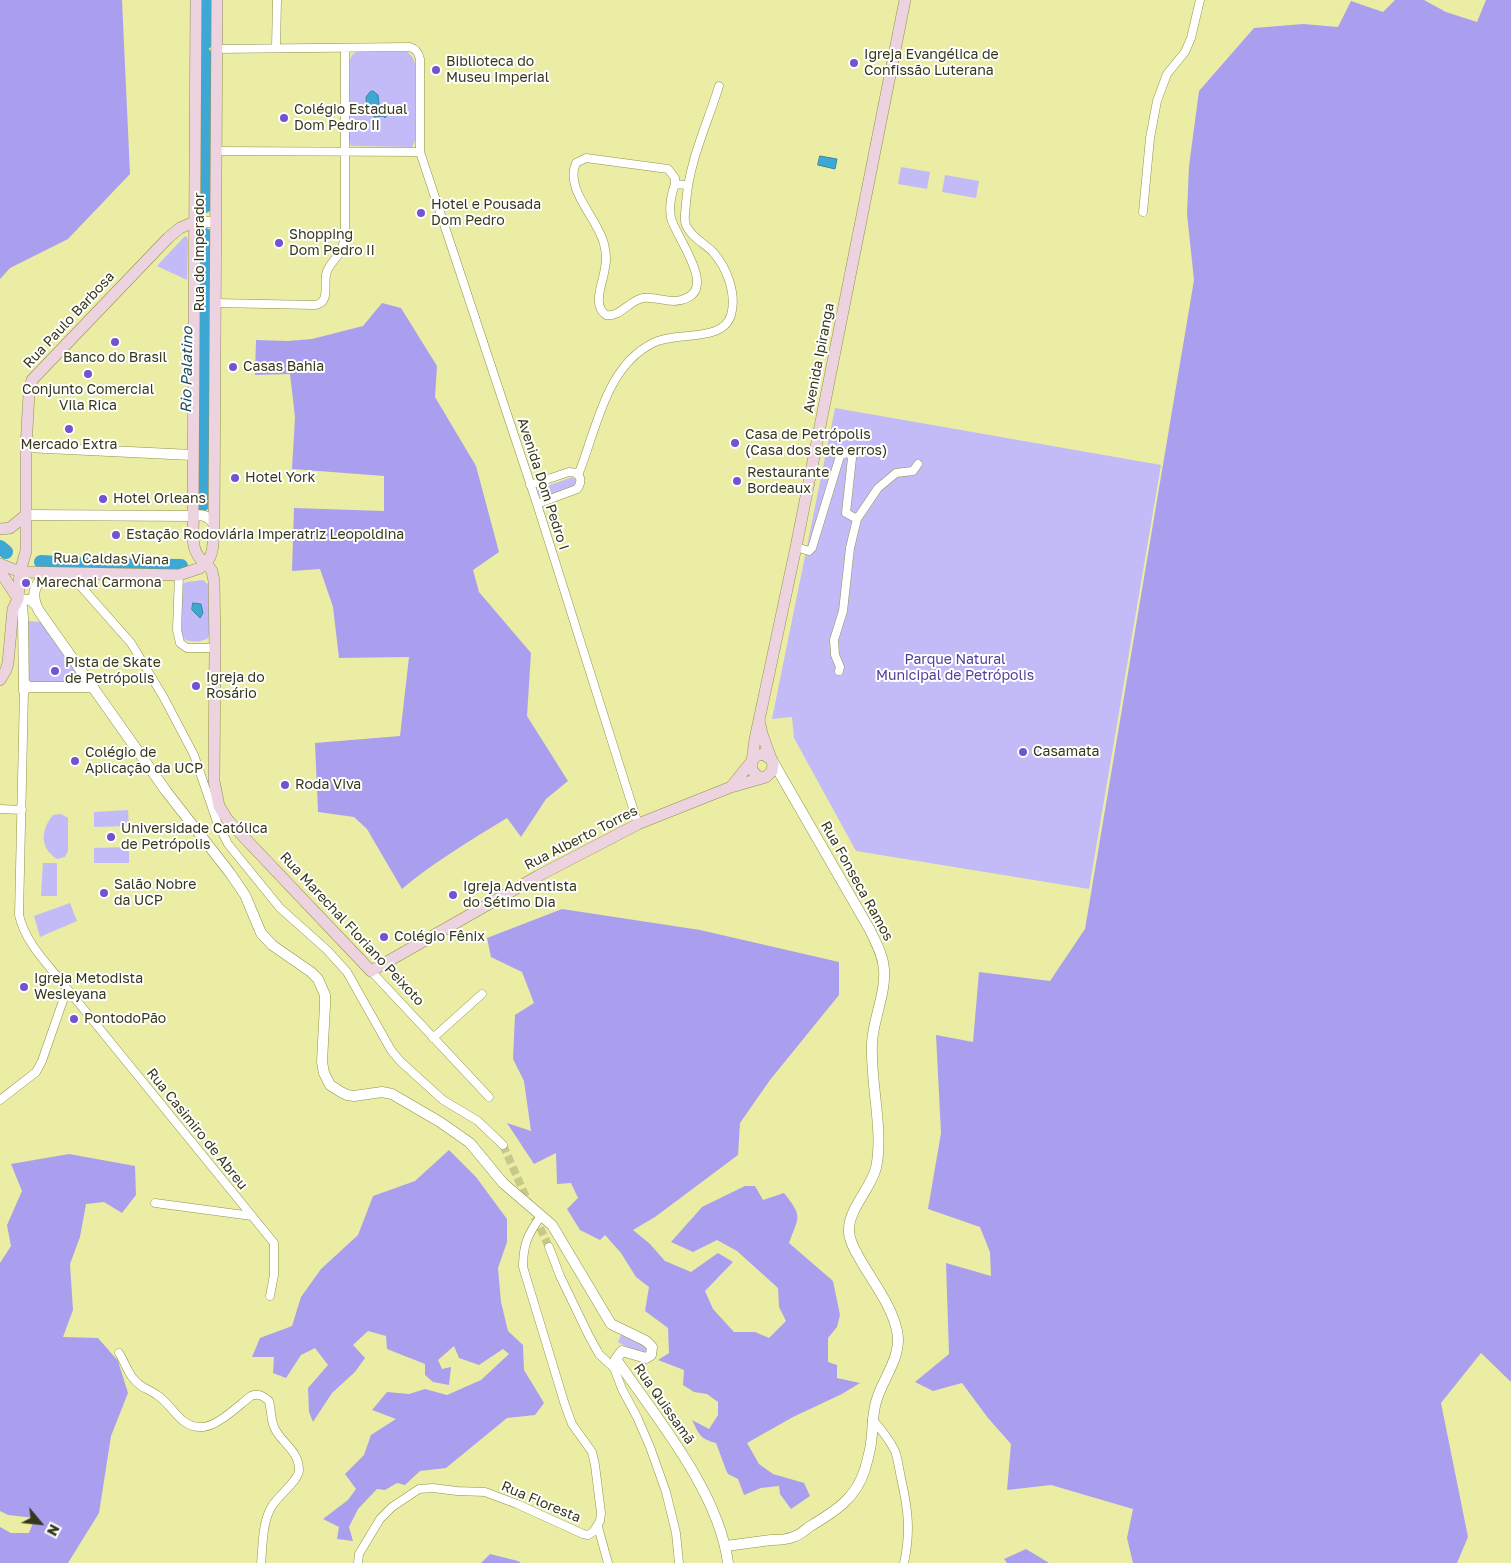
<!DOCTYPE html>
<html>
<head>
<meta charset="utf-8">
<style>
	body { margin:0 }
	#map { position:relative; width:1511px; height:1563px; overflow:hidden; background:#eaeda3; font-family:"Golos Text",sans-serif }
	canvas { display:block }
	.north { position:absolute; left:15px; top:1498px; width:50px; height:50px; -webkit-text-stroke:4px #fff; paint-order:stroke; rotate:118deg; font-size:14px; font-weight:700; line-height:20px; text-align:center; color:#37381a }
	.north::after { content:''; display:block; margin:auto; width:18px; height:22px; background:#37381a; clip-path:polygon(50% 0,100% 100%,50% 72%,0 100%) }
</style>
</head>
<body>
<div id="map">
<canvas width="1511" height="1563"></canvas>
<div class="north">N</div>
</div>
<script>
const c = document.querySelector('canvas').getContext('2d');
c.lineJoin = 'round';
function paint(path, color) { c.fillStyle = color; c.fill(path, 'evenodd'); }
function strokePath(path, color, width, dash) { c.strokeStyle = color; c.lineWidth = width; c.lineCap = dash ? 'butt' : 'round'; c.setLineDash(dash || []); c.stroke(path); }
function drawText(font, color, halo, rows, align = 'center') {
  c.font = font + ' "Golos Text",sans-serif'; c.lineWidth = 4; c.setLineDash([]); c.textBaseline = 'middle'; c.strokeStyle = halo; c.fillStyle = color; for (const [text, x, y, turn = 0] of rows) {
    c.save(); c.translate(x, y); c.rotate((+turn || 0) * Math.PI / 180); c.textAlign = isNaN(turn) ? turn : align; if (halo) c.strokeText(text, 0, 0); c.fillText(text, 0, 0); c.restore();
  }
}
const green = new Path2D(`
	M403 50C410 53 413 56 415 64V141L412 147 351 146 349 140 350 60 352 55 358 51Z
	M901 167 930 172 927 189 898 184Z
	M945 175 979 181 976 198 942 192Z
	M185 236 187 237 188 241 187 280 157 266Z
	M835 408 1161 465 1089 889 856 851 794 738 792 717 772 719Z
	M573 477 576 481V486L544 497 538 495V490L541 488Z
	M203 580 209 585 210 634 207 639C200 642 192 642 185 640L182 635 181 585 186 582Z
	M28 621 42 622 88 685 29 684Z
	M128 810 129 826 94 827V812Z
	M61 814 68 818V851L65 857 57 859C40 848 40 831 53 815Z
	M129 847V863H94V848Z
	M43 863H57V896H41Z
	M70 903 77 921 40 937 34 916Z
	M622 1333 642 1343 647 1348 646 1354H640L618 1342Z`);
const forest = new Path2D(`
	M0 0H122L130 174 68 239 10 268 0 279Z
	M1395 0H1424L1446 12 1477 22 1486 0H1511V1382L1481 1353 1441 1403 1468 1537 1457 1563H1133L1127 1538 1133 1509 1051 1485 1007 1490 1011 1444 988 1418 962 1383 933 1391 915 1382 949 1354 946 1263 991 1276 990 1252 980 1227 928 1209 941 1133 936 1035 973 1042 979 972 1050 981 1085 929 1194 280 1187 214 1189 166 1199 91 1254 28 1303 24 1338 27 1351 1 1383 12Z
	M382 303 401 308 437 366 435 397 476 466 499 552 473 570 479 592 531 653 527 716 568 781 546 799 521 837 507 818C471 840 434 862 402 889L367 829 354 817 318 812 315 743 400 736 409 657 339 658 333 607 320 569 292 571 294 508 384 511V476L292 469 295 417 290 374 255 375 256 340 288 341 312 339 363 326Z
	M562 909 700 930 839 962V995L770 1080 740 1123 738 1155 655 1217 633 1230 650 1244 665 1261 691 1272 718 1253 733 1262 705 1291 713 1309 734 1332H755L769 1338 786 1321 779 1307 778 1288 737 1251 717 1240 693 1252 671 1242 702 1207 745 1186H755L763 1200 784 1193C803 1217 799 1216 789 1243L833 1281 840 1315 837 1327 828 1338V1362L837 1365V1378L860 1383 842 1394 793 1417 747 1443 759 1464 773 1474 804 1483 810 1496 791 1509 780 1494 779 1486 761 1488 744 1495 738 1479 728 1474 726 1470 716 1443C700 1439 699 1434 692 1420L709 1429 718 1415V1402L707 1394 694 1392 683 1385 684 1370 658 1360 669 1353 668 1328 645 1311 649 1287 636 1277 621 1253 605 1235 600 1240 580 1230 567 1209 578 1198 571 1183 557 1184 556 1153 534 1164 507 1123 531 1131 524 1081 513 1059 515 1015 534 1003 522 972 491 957 487 938Z
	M449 1150 476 1177 507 1219V1242L498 1268 501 1302 508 1331 523 1345 524 1370 544 1403 535 1415 507 1418 446 1468 420 1471 405 1485 397 1483 385 1490 377 1489 358 1509 349 1527 353 1541 337 1539 339 1527 323 1519 348 1500 356 1489 345 1474 364 1455 371 1435 396 1419 372 1410 387 1392 409 1394 425 1389 447 1395 481 1380 509 1354 503 1349 479 1365 459 1358 454 1346 438 1360 442 1369 451 1367 449 1385 433 1382 425 1375V1364L387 1349 386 1336 368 1331 353 1345 365 1358 355 1372 332 1393 313 1422 309 1412 308 1388 328 1365 315 1348 301 1355 286 1378 273 1373 274 1357H252L260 1338 292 1326 301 1297 321 1269 358 1235 373 1196 415 1181Z
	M69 1154 135 1166 136 1195 122 1213 104 1202 86 1204 80 1237 70 1264 73 1310 63 1337 98 1338 118 1361 128 1393 111 1436 99 1513 68 1563H0V1527L11 1533H29L35 1518 8 1515 0 1511V1263L11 1246 7 1225 22 1191 11 1164Z
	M1026 1549 1049 1563H1007L1004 1559Z
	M490 1554 518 1561 521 1563H481Z`);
const water = new Path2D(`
	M373 91 378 95 379 104 387 112V115L385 118 383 116 374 117 373 113 367 109 366 97 370 92Z
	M820 156 837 159 835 169 818 165Z
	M193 603 201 604 203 613 200 618 192 610Z`);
const river = new Path2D(`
	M205 43 206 0
	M205 206V55
	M202 505 205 235
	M0 547 6 552
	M41 562 91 565 181 566`);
const minorTunnel = new Path2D(`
	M503 1145 529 1204
	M535 1217 549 1247`);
const minor = new Path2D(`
	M276 48 277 0
	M217 49 410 47C416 49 418 52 420 59V152L537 504 638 824
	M216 151 420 152
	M675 184C671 195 669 207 671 218 676 238 720 291 681 300 669 304 656 296 643 298 630 300 619 318 606 315 591 305 604 281 605 267 607 260 606 252 604 244 598 218 564 190 576 163L586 158 668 169 675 178V184L687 185
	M1143 212 1150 138 1157 101 1167 74 1185 52 1191 38 1200 0
	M215 303 315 305C330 303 324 286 326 275 327 267 334 261 338 255 342 249 344 243 345 236V48
	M578 475C597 429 605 367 653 343 675 331 723 343 731 315 737 294 727 268 713 252 705 244 690 236 686 225 683 218 686 210 686 203 689 161 707 125 719 86
	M530 485 569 472 577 473C582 478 581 484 577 489L537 504
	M796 547 809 551 812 548 840 456 845 453 850 454 852 458 846 513 857 519 878 488 896 473 913 471 918 464
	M70 574 131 643 164 698 194 755 217 822 228 844 280 908 327 950 347 972 391 1050 400 1061 443 1100 478 1121 503 1145
	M179 575 177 630 180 643 187 648H215
	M839 671 840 667 835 655 834 640 843 611 850 548 857 519
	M24 691 19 915C25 941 43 959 60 980L274 1243V1275L270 1296
	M0 809 22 810
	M371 971 489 1097
	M433 1038 482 994
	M0 1100 36 1072 42 1061 67 989
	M155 1203 252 1216
	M549 1247 560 1276 589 1336 599 1354 614 1368
	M119 1353C124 1361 127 1370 132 1377 140 1388 147 1388 157 1395 173 1405 180 1429 203 1427 218 1426 239 1405 251 1396 259 1393 263 1396 269 1401 271 1409 271 1420 274 1427 280 1442 299 1450 299 1470 299 1480 278 1496 272 1506 262 1522 263 1545 261 1563
	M616 1359 614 1368 622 1389 637 1417 650 1447 666 1492 676 1533 679 1563
	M872 1419C881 1429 889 1439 895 1451 898 1459 899 1469 901 1478 908 1509 911 1531 904 1563
	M598 1527 608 1563
	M358 1563 359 1554 380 1519 392 1507 419 1489 433 1488 457 1491 485 1492 517 1504 583 1534 588 1535 593 1532 600 1521 601 1513 595 1465 592 1452 572 1424 565 1405 523 1267C523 1244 528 1234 541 1216`);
const tertiary = new Path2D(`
	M194 222H215
	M26 447 192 455
	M26 515 193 516C203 514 208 516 214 524
	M49 573C34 583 30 595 39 611L166 791 230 873 245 895 261 933 272 945 311 972 318 979 325 995V1005L322 1062 324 1073 330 1085 341 1092 347 1095 354 1096 382 1092 392 1094 440 1122 470 1143 503 1183 552 1225 611 1324 646 1341 652 1347 651 1355 646 1358 622 1351 616 1359C656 1417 719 1492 728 1563
	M24 683 29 687H93
	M24 691 23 617 22 607 18 599 30 600 35 604
	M726 1546C741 1544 756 1542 771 1540 778 1540 786 1540 793 1537 800 1535 804 1531 809 1527 834 1512 856 1499 865 1469 867 1461 870 1452 871 1443 873 1429 872 1416 876 1402 882 1379 903 1356 897 1331 892 1306 873 1282 861 1261 856 1252 848 1240 849 1229 849 1209 871 1188 876 1168 884 1131 870 1082 872 1043 873 1019 886 994 884 969 883 955 876 943 870 930L772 760`);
const secondary = new Path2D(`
	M196 0 193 509C195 528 187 552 206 563 215 554 213 536 214 524L217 0
	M0 529 10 528 26 515
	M0 564 20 572 179 575 200 568 206 563 212 571 214 581 215 648 214 781 219 806 227 819 239 832 371 971 538 876 638 824 731 787 766 777
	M0 571 18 599
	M0 680 6 670 8 663 13 609 18 599 20 572 26 551V447L29 394 32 380 168 238 180 228 194 222
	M759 720 762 734 773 764 772 771 766 777H758L751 769 755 739 796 547 905 0
	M731 787 756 756 763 754 772 760`);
const markers = [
	[854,63,5,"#7154ce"],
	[436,70,5,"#7154ce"],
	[284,118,5,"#7154ce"],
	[421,213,5,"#7154ce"],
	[279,243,5,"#7154ce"],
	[115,342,5,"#7154ce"],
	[233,367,5,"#7154ce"],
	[88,374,5,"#7154ce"],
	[69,429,5,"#7154ce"],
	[735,443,5,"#7154ce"],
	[235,478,5,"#7154ce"],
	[737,481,5,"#7154ce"],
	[103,499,5,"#7154ce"],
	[116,535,5,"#7154ce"],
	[26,583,5,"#7154ce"],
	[55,671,5,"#7154ce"],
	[196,686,5,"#7154ce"],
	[1023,752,5,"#7154ce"],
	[75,761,5,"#7154ce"],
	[285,785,5,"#7154ce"],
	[111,837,5,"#7154ce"],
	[104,893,5,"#7154ce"],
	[453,895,5,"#7154ce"],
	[384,937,5,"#7154ce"],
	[24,987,5,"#7154ce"],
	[74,1019,5,"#7154ce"]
];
const poiNames = [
	["Igreja Evangélica de",864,55],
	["Confissão Luterana",864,71],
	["Biblioteca do",446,62],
	["Museu Imperial",446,78],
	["Colégio Estadual",294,110],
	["Dom Pedro II",294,126],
	["Hotel e Pousada",431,205],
	["Dom Pedro",431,221],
	["Shopping",289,235],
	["Dom Pedro II",289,251],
	["Banco do Brasil",115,358,"center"],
	["Casas Bahia",243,367],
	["Conjunto Comercial",88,390,"center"],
	["Vila Rica",88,406,"center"],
	["Casa de Petrópolis",745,435],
	["(Casa dos sete erros)",745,451],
	["Mercado Extra",69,445,"center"],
	["Restaurante",747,473],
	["Bordeaux",747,489],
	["Hotel York",245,478],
	["Hotel Orleans",113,499],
	["Estação Rodoviária Imperatriz Leopoldina",126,535],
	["Marechal Carmona",36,583],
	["Pista de Skate",65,663],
	["de Petrópolis",65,679],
	["Igreja do",206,678],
	["Rosário",206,694],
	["Casamata",1033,752],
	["Colégio de",85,753],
	["Aplicação da UCP",85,769],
	["Roda Viva",295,785],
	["Universidade Católica",121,829],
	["de Petrópolis",121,845],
	["Salão Nobre",114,885],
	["da UCP",114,901],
	["Igreja Adventista",463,887],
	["do Sétimo Dia",463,903],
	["Colégio Fênix",394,937],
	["Igreja Metodista",34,979],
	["Wesleyana",34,995],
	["PontodoPão",84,1019]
];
const streetNames = [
	["Rua do Imperador",200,252,-90],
	["Rua Paulo Barbosa",69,320,-47],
	["Avenida Ipiranga",819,358,-79],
	["Avenida Dom Pedro I",543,484,72],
	["Rua Caldas Viana",111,559,1],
	["Rua Alberto Torres",581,838,-27],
	["Rua Fonseca Ramos",857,881,61],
	["Rua Marechal Floriano Peixoto",352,929,47],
	["Rua Casimiro de Abreu",197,1129,51],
	["Rua Quissamã",664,1404,55],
	["Rua Floresta",541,1502,23]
];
const parkNames = [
	["Parque Natural",955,660],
	["Municipal de Petrópolis",955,676]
];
const waterNames = [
	["Rio Palatino",187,370,-89]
];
paint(green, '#c2bbf8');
paint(forest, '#aa9fef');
paint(water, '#3ea8d5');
strokePath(water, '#3c869d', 1);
strokePath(river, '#3ea8d5', 14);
strokePath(minorTunnel, '#c6c988', 8, [8, 4]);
strokePath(minor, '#91924c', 9);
strokePath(tertiary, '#91924c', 11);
strokePath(secondary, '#91924c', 12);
strokePath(minor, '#fff', 8);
strokePath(tertiary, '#fff', 10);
strokePath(secondary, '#edd2e0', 11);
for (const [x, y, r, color] of markers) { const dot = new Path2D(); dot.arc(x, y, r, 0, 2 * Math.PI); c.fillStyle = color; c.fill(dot); strokePath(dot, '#fff', 2); }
drawText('14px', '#37381a', '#fff', poiNames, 'left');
drawText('14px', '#37381a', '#fff', streetNames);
drawText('14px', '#523c99', '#fff', parkNames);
drawText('italic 15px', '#1e4a5d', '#fff', waterNames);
</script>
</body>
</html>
